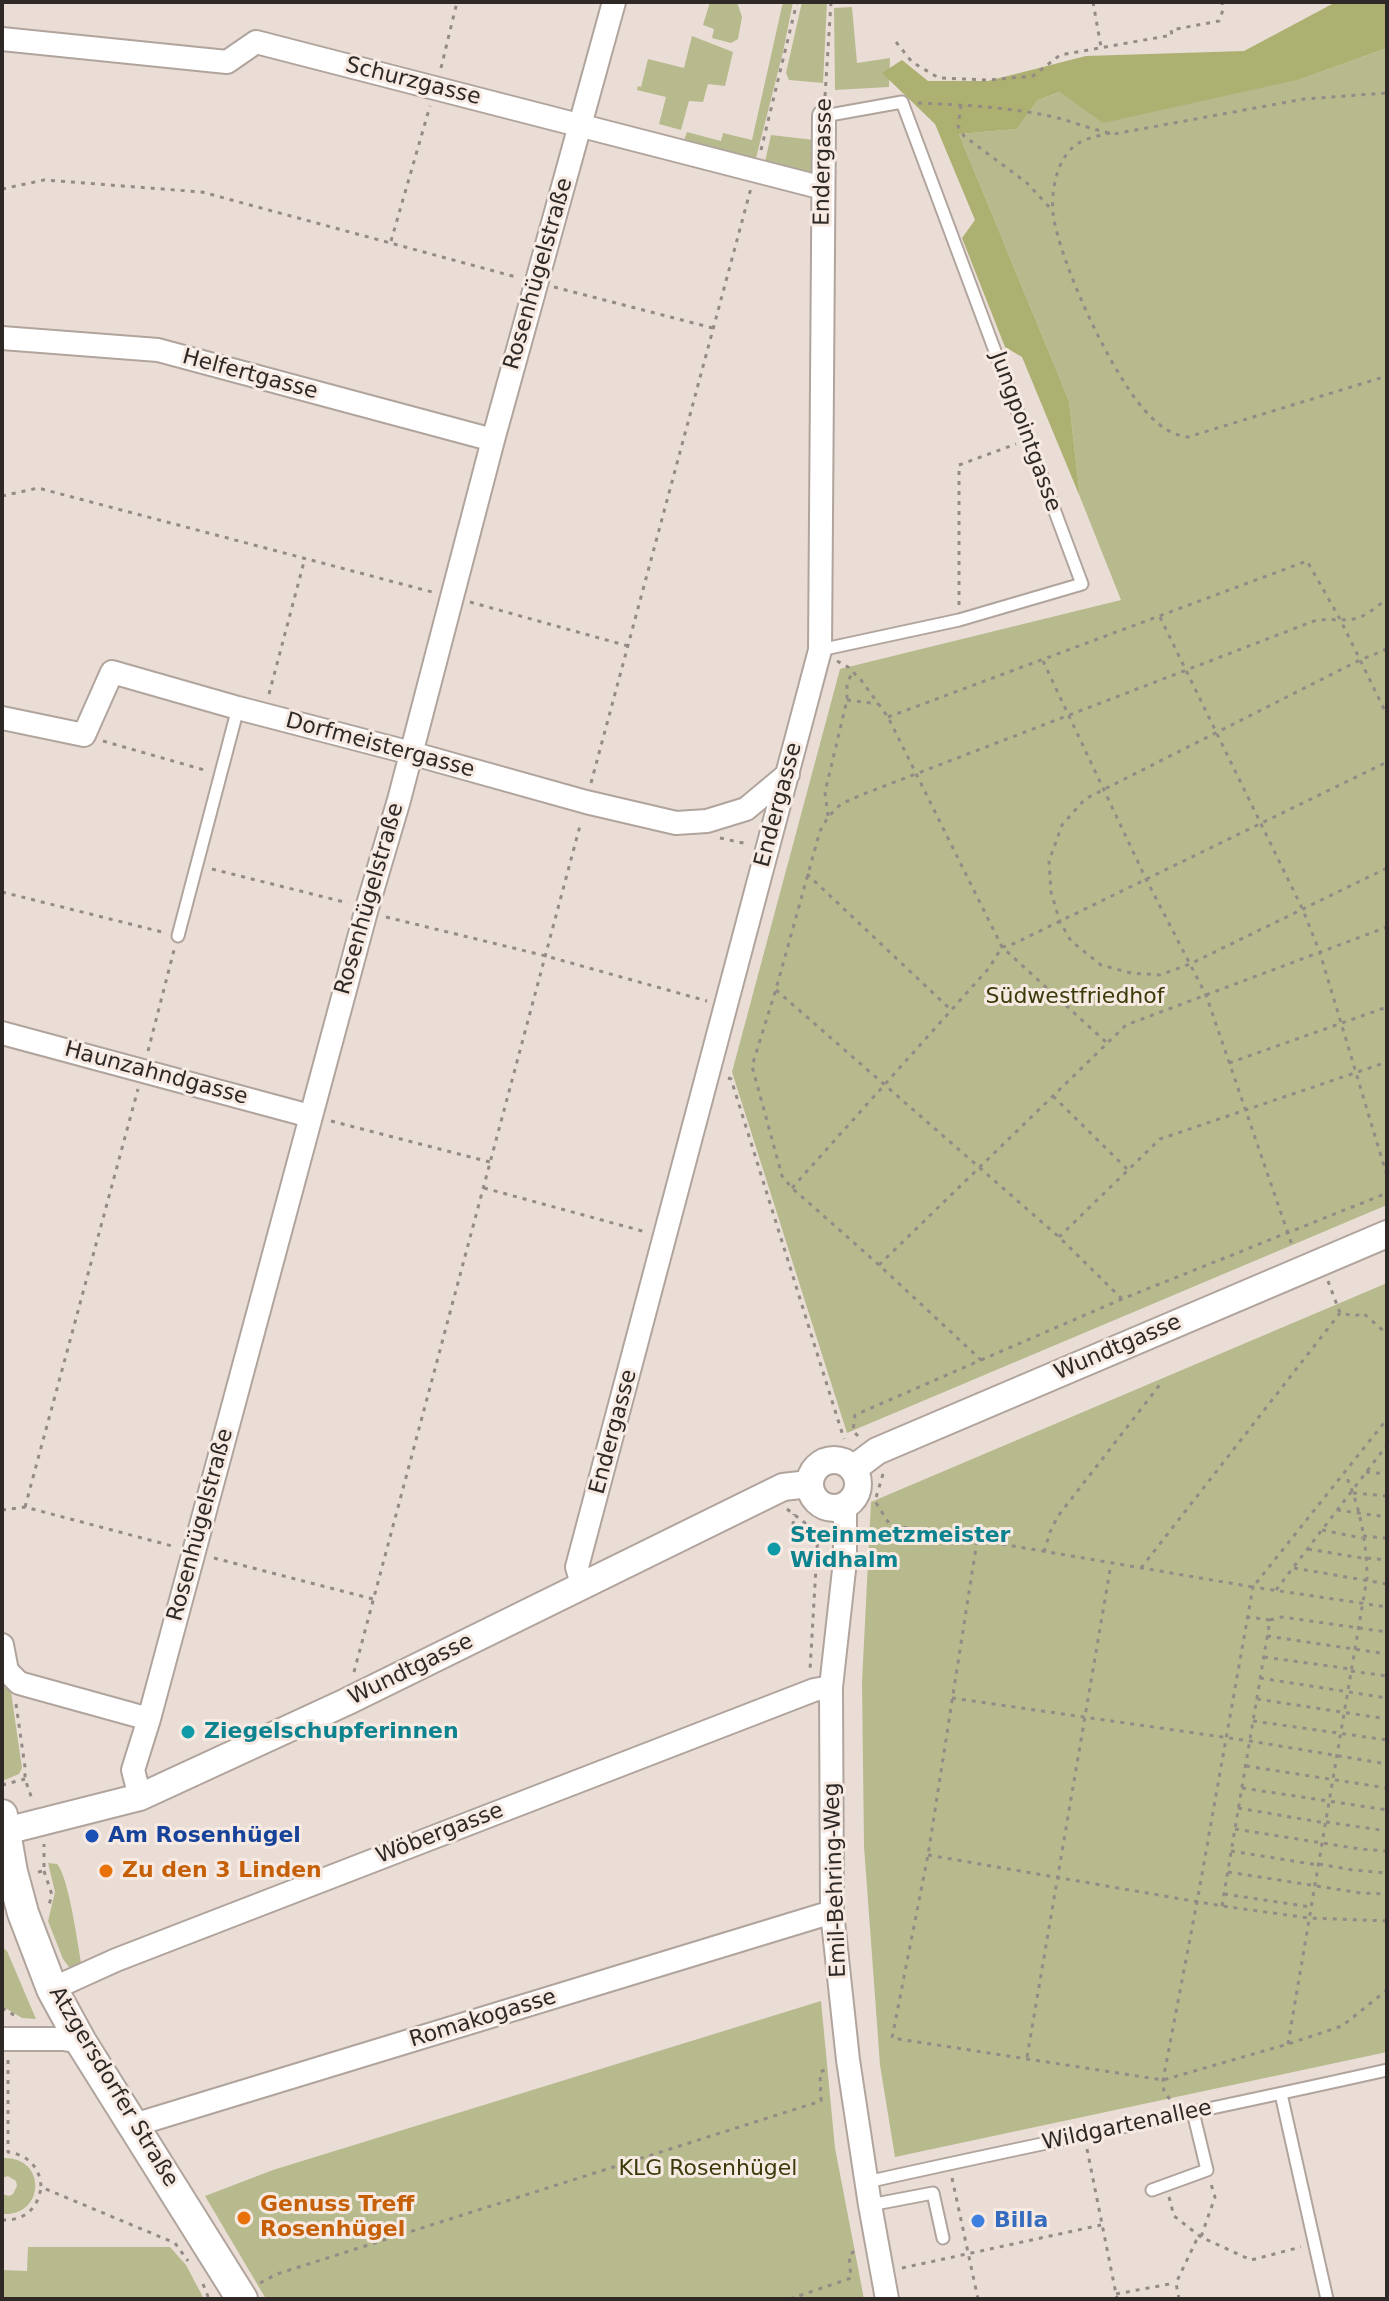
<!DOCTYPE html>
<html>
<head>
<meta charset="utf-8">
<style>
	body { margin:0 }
	#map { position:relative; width:1389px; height:2301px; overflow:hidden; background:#eaddd6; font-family:"DejaVu Sans",sans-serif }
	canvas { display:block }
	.frame { position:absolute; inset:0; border:4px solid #2e2926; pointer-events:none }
</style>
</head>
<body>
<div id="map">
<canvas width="1389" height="2301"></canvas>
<div class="frame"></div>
</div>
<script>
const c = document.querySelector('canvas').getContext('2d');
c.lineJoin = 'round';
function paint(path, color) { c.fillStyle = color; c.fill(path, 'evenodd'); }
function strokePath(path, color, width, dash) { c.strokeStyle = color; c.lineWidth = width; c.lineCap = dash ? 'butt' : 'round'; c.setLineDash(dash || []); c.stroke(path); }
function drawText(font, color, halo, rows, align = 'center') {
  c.font = font + ' "DejaVu Sans",sans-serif'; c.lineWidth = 6; c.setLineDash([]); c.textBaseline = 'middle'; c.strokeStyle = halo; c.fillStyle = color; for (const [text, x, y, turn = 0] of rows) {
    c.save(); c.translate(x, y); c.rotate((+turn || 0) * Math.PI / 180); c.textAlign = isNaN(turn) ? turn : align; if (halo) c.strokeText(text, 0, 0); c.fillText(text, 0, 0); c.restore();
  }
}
const green = new Path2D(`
	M710 2H737L742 17 738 39 731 43 712 38 714 29 703 25Z
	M783 2H793L783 52 756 158 684 140 687 132 721 141 723 133 752 140Z
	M802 2H827L823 83 789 80 786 73Z
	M852 7 857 63 890 58 889 87 835 90 834 8Z
	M692 36 733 52 725 86 708 84 703 102 689 101 681 130 659 124 666 97 637 90 638 86 641 87 648 59 684 68Z
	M1387 48V1205L847 1433 732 1072 840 669 1121 600 1080 497 1069 401 959 134 1017 129 1038 100 1061 92 1301 79Z
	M771 135 814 140 815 177 764 166Z
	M1387 1283V2052L895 2157 880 2065 864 1846 862 1682 871 1502Z
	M2 1677 11 1692 22 1768 19 1774 2 1781Z
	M48 1863 57 1864C69 1877 78 1947 82 1968L72 1971 63 1959 48 1921 55 1892Z
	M2 1947 7 1951 36 2019 22 2018 2 2006Z
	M821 2001 835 2148 864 2299H266L205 2196 273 2170Z
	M2 2158C47 2155 46 2217 2 2214V2194L9 2196 13 2194 17 2186 16 2181 8 2176 2 2178Z
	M28 2247H170L186 2265 204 2299H2V2270L27 2271Z`);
const forest = new Path2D(`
	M1336 2H1387V48L1301 79 1103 123 1060 92 1038 100 1017 129 959 134 1069 401 1080 497 1022 357 1005 347 962 238 975 220 935 124 882 73 902 60 928 81H988L1086 56 1244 51Z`);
const path = new Path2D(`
	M1093 2 1101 47
	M896 42 912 62 939 78 988 80 1033 76 1060 55 1172 35 1171 30 1219 21 1223 10 1222 2
	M441 68 457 2
	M825 96 831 2
	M918 103C964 105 1009 107 1054 117 1074 122 1093 130 1114 134L1304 99 1387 93
	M961 105 958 126 964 136 1027 183 1052 210
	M1110 133C1097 136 1080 139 1071 149 1056 164 1051 193 1053 213 1059 262 1115 383 1151 417 1162 428 1173 435 1188 437L1387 376
	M761 150 797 2
	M2 189 44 180 202 192 516 277
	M391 241 430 106
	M554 287 713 328
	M2 496 38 488 432 592
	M470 602 628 646
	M959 605V465L1016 444
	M1160 617 1303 910 1320 953 1387 1176
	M1387 649 1360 660 1085 799 1062 825 1049 861 1051 892 1060 922 1071 941 1101 965 1131 973 1160 975 1190 964 1387 868
	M837 661 848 667 861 680 888 717 1002 947 1107 1043
	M1043 661 1146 879 1206 995 1293 1248
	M269 694 305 558
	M847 700 878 704
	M888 717 1307 561 1340 619 1387 715
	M103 741 208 771
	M591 783 751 188
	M828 816 825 792 847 700V685L852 672
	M720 838 748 844
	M212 869 348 903
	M807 874 950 1009
	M2 892 166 933
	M386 917 546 956 707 1001
	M776 990 1059 1237 1122 1299
	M148 1051 174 950
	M1229 1063 1387 1007
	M728 1078 731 1079 844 1439
	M1053 1096 1127 1169
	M331 1121 490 1162
	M484 1188 646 1232
	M792 1188 989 968 1002 947 1011 945 1387 762
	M1059 1237 1160 1139 1387 1062
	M879 1265 792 1188 782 1176 752 1066 776 989 820 831 828 817 841 804 861 795 1314 621C1327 618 1341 621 1353 619 1366 617 1377 606 1387 599
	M1328 1281 1340 1313 1355 1316 1363 1313 1387 1334
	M981 1360 1122 1299 1387 1193
	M858 1436 853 1431 855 1415 981 1360 879 1265 1126 1025 1387 927
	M1366 1472 1387 1474
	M883 1474 875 1501 890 1525 1253 1587 1387 1419
	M1353 1493 1387 1496
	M25 1507 138 1089
	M787 1509 818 1533 810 1670
	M2 1510 25 1507 176 1547
	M1337 1510 1387 1517
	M793 1525 794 1514
	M1322 1530 1362 1538
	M1363 1536 1387 1538
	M977 1541 928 1855 892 2038 1163 2080 1288 2044 1342 2026 1387 1990
	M1308 1549 1367 1559
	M1044 1552 1050 1532 1058 1516 1162 1382
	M214 1558 373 1599
	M1367 1558 1387 1560
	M1141 1568 1340 1313
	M1294 1568 1387 1584
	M1276 1590 1387 1445
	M1270 1620 1282 1617 1387 1632
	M1267 1636 1387 1654
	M1264 1657 1351 1669
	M1351 1671 1387 1676
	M354 1672 581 822
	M1260 1678 1387 1698
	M952 1698 1250 1741 1387 1764
	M1257 1699 1387 1719
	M16 1704 25 1767V1779L33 1802
	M1253 1721 1387 1740
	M1246 1766 1387 1788
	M2 1785 25 1779
	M1242 1788 1387 1810
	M1238 1808 1325 1823
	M1326 1822 1387 1831
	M1235 1829 1360 1849 1387 1851
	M1231 1851 1318 1865
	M928 1855 1222 1906 1309 1918 1387 1921
	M1319 1864 1353 1870 1387 1873
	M44 1871 52 1895 48 1908
	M38 1872 44 1871V1844
	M1228 1872 1361 1893 1387 1894
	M1224 1894 1311 1907
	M1222 1906 1270 1620 1248 1617
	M2 2008 19 2018
	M1288 2044 1367 1578C1367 1544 1360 1505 1345 1474
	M1027 2057 1111 1564
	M8 2060V2152C28 2155 40 2167 41 2187L175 2243 188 2261
	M1170 2099 1164 2093 1163 2080 1197 1902 1253 1587 1387 1607
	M1087 2149 1117 2299
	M952 2178 978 2299
	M1169 2197 1174 2216 1201 2237 1251 2260 1301 2247
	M2 2220C24 2221 38 2209 41 2187
	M902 2268 1101 2225
	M260 2283 277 2274 821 2101 820 2072 829 2068
	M203 2284 209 2299
	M1116 2294 1175 2283
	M790 2299 851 2278 849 2255 859 2248
	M1179 2299 1176 2283 1196 2241 1201 2237 1215 2197 1211 2184`);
const service = new Path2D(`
	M820 650 959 620 1082 584 902 102 824 116
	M178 936 238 708
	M1281 2094 1327 2299
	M867 2182C1040 2143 1214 2109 1387 2070
	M1152 2190 1207 2170 1193 2112
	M870 2205 933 2193 943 2238`);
const minor = new Path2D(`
	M2 39 227 62 256 42 823 188
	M2 338 158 350 493 440
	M2 718 84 735 112 672 238 708 411 753 586 802 676 823 707 821 746 809 788 774
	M2 1033 310 1116
	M845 1505V1561L831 1687 832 1912 848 2060 870 2205 887 2299
	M583 1587 577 1567 820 650 824 116
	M2 1645 7 1671 19 1683 149 1719
	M140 1797 133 1770 149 1719 367 908 399 800 493 440 614 2
	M52 1989 116 1960 814 1690 831 1687
	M2 2039H63L81 2042
	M134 2125 832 1912`);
const tertiary = new Path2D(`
	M810 1484a24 24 0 1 1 48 0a24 24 0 1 1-48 0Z
	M853 1469 877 1451 1387 1234
	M2 1832 140 1797 346 1702 783 1487 809 1484`);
const secondary = new Path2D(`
	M2 1815 12 1872 23 1913 52 1989 81 2042 242 2299`);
const markers = [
	[774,1549,8,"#0f9aa8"],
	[188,1732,8,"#0f9aa8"],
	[92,1836,8,"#1a4fb4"],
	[106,1871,8,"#e8710a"],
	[244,2218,8,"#e8710a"],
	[978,2221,8,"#3f7fe0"]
];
const streetNames = [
	["Schurzgasse",413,82,14],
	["Endergasse",824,162,-89],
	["Rosenhügelstraße",539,274,-74],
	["Helfertgasse",250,375,15],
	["Jungpointgasse",1025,432,70],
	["Dorfmeistergasse",380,746,15],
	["Endergasse",779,805,-75],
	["Rosenhügelstraße",370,899,-74],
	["Haunzahndgasse",156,1074,15],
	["Wundtgasse",1118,1348,-23],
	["Endergasse",614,1432,-75],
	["Rosenhügelstraße",201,1525,-75],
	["Wundtgasse",411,1670,-26],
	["Wöbergasse",440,1834,-21],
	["Emil-Behring-Weg",836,1880,-92],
	["Romakogasse",483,2019,-17],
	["Atzgersdorfer Straße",113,2087,59],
	["Wildgartenallee",1127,2126,-12]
];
const parkNames = [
	["Südwestfriedhof",1075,997],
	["KLG Rosenhügel",708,2169]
];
const cultureNames = [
	["Steinmetzmeister",790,1536],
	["Widhalm",790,1561],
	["Ziegelschupferinnen",204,1732]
];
const transitNames = [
	["Am Rosenhügel",108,1836]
];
const foodNames = [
	["Zu den 3 Linden",122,1871],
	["Genuss Treff",260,2205],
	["Rosenhügel",260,2230]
];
const shopNames = [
	["Billa",994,2221]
];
paint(green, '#b6ba8d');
paint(forest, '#acb071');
strokePath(service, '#b0a49d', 15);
strokePath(minor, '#b0a49d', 26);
strokePath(tertiary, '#b0a49d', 30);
strokePath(secondary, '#b0a49d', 34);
strokePath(path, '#958b86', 3, [4, 6]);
strokePath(service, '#fff', 11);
strokePath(minor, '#fff', 22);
strokePath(tertiary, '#fff', 26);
strokePath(secondary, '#fff', 30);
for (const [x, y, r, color] of markers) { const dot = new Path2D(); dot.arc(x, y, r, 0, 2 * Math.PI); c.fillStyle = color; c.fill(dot); strokePath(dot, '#f7eae3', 3); }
drawText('22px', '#2e2926', '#f7eae3', streetNames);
drawText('22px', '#3a3b09', '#f7eae3', parkNames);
drawText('bold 22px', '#0d838f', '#f7eae3', cultureNames, 'left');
drawText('bold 22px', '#164399', '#f7eae3', transitNames, 'left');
drawText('bold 22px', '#c56008', '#f7eae3', foodNames, 'left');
drawText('bold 22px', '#366cbe', '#f7eae3', shopNames, 'left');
</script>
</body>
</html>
